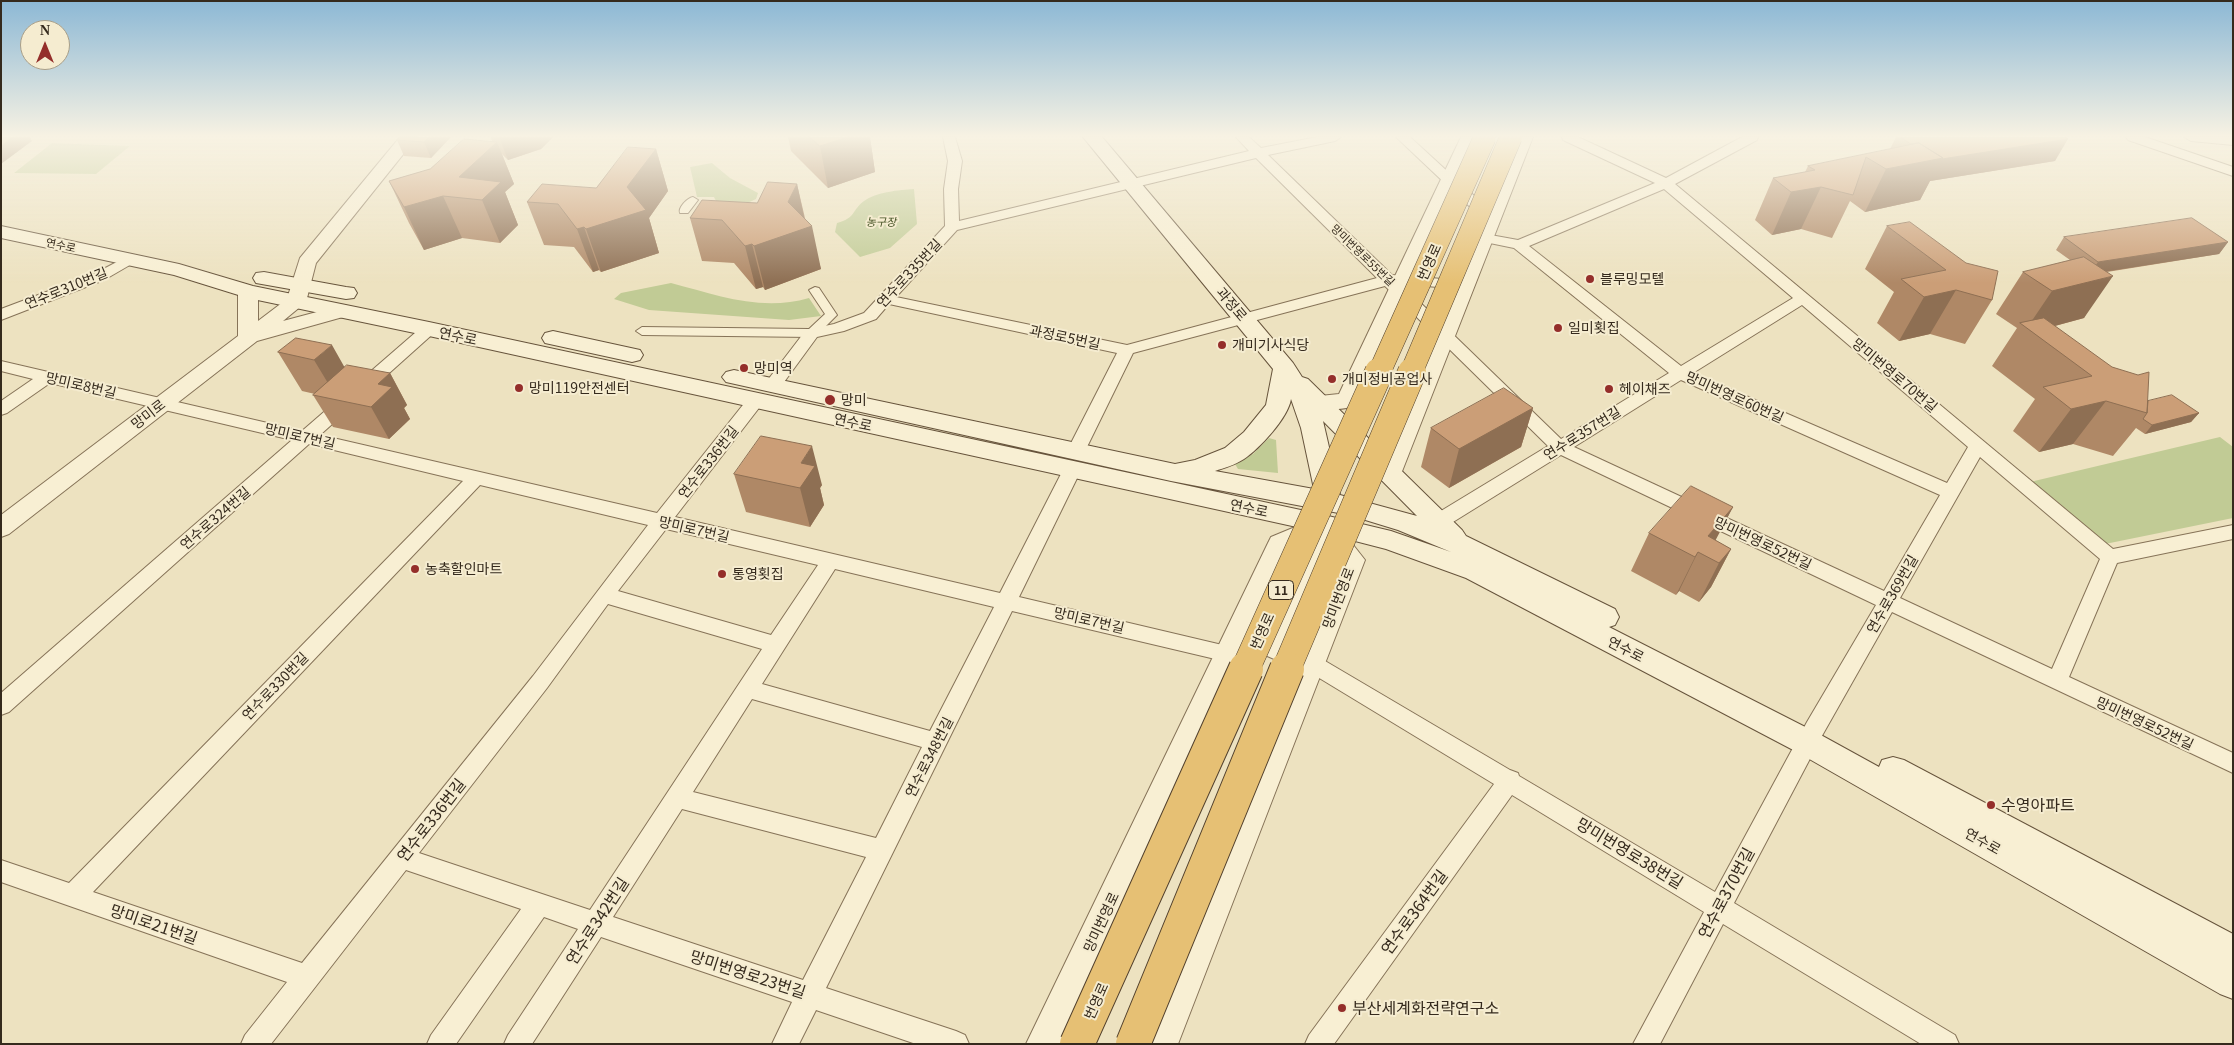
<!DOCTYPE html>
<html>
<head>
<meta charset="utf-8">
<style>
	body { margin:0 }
	#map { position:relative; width:2234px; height:1045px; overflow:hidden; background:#ede2c0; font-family:Georgia,serif }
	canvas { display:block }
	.frame { position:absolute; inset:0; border:2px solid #352a1d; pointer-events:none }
	.north { position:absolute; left:20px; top:20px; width:50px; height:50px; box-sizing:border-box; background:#f5ecd0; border:1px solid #a89e88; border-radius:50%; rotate:0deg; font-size:14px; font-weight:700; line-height:20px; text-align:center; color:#352a1d }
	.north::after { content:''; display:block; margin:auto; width:18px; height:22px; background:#942e2a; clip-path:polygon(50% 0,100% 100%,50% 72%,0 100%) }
</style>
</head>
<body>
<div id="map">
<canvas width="2234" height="1045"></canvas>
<div class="frame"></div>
<div class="north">N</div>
</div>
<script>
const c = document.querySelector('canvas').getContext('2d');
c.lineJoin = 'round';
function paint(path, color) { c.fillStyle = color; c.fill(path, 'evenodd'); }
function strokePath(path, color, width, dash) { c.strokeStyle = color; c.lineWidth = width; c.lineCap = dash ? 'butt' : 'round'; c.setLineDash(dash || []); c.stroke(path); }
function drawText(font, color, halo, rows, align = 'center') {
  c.font = font + ' Georgia,"Noto Sans KR",serif'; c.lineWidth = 4; c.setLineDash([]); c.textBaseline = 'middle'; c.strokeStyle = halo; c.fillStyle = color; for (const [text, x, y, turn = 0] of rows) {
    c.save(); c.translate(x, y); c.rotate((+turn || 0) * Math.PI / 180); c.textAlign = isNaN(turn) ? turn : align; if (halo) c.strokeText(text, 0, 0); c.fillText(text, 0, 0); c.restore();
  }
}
const green = new Path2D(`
	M52 143 130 146 96 174 14 173Z
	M712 163 730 178 758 193 756 199 732 210 716 201 714 197H697L690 167Z
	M914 189 917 224 890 248 860 257 835 232 837 223C856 218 851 211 864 201 876 192 899 190 914 189Z
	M671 283C717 295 761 312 809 298L821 316 789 320 649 310 614 299 621 293Z
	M2220 437 2233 447V518L2105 544 2030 482Z
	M1269 438 1276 440 1278 473 1238 469 1235 464 1253 454Z`);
const pedestrian = new Path2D(`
	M693 197 698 200 688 213H680C678 208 687 198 693 197Z
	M815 287 819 288 837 315 816 336 812 337 642 335 636 331 642 327 809 329 825 314 809 290Z`);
const minor = new Path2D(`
	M943 137H955L962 161 958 189 959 221 1249 151 1236 137H1249L1261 148 1317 137H1341L1335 141 1268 155 1392 275 1468 281 1471 284 1468 287 1463 289 1401 284 1561 439 1669 373 1514 248 1480 241 1478 238 1485 234 1518 240 1655 183 1563 140 1562 137H1578L1666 178 1742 137H1758L1757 140 1675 184 2113 549 2233 525V539L2117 563 2069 677 2233 753V773L1892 612 1823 734 1734 903 1955 1035 1959 1044H1921L1723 924 1660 1044H1633L1704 912 1512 795 1334 1044H1305L1309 1035 1494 784 1306 670 1303 664 1306 658 1313 656 1320 658 1510 770 1518 773 1519 776 1715 892 1807 722 1876 605 1561 455 1445 527 1438 529 1431 527 1429 522 1431 517 1548 446 1385 286 1133 353 1085 451 1082 455 1076 457 1070 455 1067 451 1117 353 889 304 876 319 844 331 817 337 779 389 773 390 767 389 765 385 767 381 806 330 834 324 864 313 945 226 944 189 948 161ZM1256 158 1377 278 1127 345 896 297 957 230ZM1664 189 1793 298 1681 366 1529 246ZM1802 305 1968 447 1947 483 1693 373ZM1681 380 1940 495 1884 591 1574 447ZM1980 457 2100 559 2052 669 1900 598Z
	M1396 137H1410L1496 216 1498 219 1496 222H1486Z
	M2126 137H2145L2233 167V176L2128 140Z
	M2184 137H2233V145L2191 141Z
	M130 255 135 256 137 259 135 262 104 280 1 320V309L94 274Z
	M429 324 435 326 437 329 435 332 320 435 657 513 750 396 756 394 762 396 764 400 762 404 675 517 1000 593 1063 470 1066 466 1072 464 1078 466 1081 470 1019 597 1235 648 1238 654 1235 660 1228 662 1012 611 826 988 956 1031 965 1035 969 1044H916L816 1010 799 1044H772L792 1002 601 937 532 1044H504L508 1035 578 929 544 917 456 1044H427L431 1035 521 909 406 870 271 1044H241L245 1035 287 982 1 882V860L69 883 463 481 309 444 9 712 1 715V693L292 440 50 383 7 413 1 415V401L33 379 1 371V361L302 431 423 326ZM480 485 648 525 533 676 302 963 93 892ZM666 529 818 565 771 635 618 591ZM835 569 994 607 930 731 762 684ZM608 604 762 649 590 910 419 853 547 688ZM752 699 922 747 876 838 693 792ZM682 809 866 857 803 980 613 917Z`);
const tertiary = new Path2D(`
	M400 137H417L316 263 306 302 283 321 343 305 350 307 353 311 350 315 257 341 9 534 1 537V515L238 336V292L241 288 248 286 255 288 258 292V321L287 299 300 258Z
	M1461 137H1477L1358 401 1355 406C1341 410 1324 411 1310 407L1307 402 1310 397 1339 394Z
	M1517 137H1533L1401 474 1398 480 1390 482 1382 480 1379 474Z
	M1324 515 1332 518 1365 560 1178 1044H1144L1297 669 1265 655 1261 648 1308 540 1289 549 1060 1044H1026L1268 543 1271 537ZM1329 547 1340 561 1304 649 1289 643Z`);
const secondary = new Path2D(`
	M1083 137H1102L1293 363 1302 377 1308 379 1462 530 1466 536 1615 609 1619 617 1615 625 1609 627 1819 734 1879 767 1882 760 1893 757 1904 760 2233 934V999L2220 994 1797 752 1466 578 1386 549 1324 533 429 336 248 298 174 275 1 238V226L179 264 253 286 429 322 1324 515 1391 531 1451 552 1398 530 1349 515 1171 481 726 382 722 377 726 372 734 370 1175 464 1195 460 1225 448 1244 432 1266 405 1273 369ZM1291 399 1301 428 1314 489 1215 471C1224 468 1235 465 1244 459 1259 449 1288 418 1291 399ZM1323 421 1417 516 1340 495Z
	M264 272 346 287 354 288 357 293 354 298 346 299 256 283 253 278 256 273Z
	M553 331 640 350 643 355 640 360 632 362 545 343 542 338 545 333Z`);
const trunkBridgeFar2 = new Path2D(`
	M1379 373 1485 137
	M1411 373 1511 137`);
const trunkBridgeFar1 = new Path2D(`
	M1245 670 1379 372
	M1286 670 1412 372`);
const trunkBridge = new Path2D(`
	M1077 1044 1246 669
	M1133 1044 1287 669`);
const wall = new Path2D(`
	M400 137H451L431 158 404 156 397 140Z
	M491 137H553L541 149 508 160 502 154 514 184 505 192 518 225 500 243 462 238 424 250 409 223 389 181 430 169 492 142Z
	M788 137H870L875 172 828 188 791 151Z
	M1896 137H2065L2055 161 1930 181 1920 200 1865 212 1850 201 1832 238 1801 229 1772 235 1755 220 1773 178 1805 172 1808 166 1890 149Z
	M656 149 668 191 649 218 659 253 601 272 599 270 593 272 574 247 544 245 527 202 596 188Z
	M797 184 805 218 821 269 765 290 763 287 756 289 734 263 702 261 690 218 757 203Z
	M1887 226 1992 300 1965 344 1930 334 1899 341 1877 323 1894 292 1865 269Z
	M2064 237 2228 242 2219 254 2107 272 2084 318 2055 326 2148 401 2199 413 2191 422 2145 434 2136 428 2113 456 2073 444 2039 452 2013 431 2035 399 1992 366 2017 328 1996 314 2023 272 2070 260 2056 250Z
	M296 338 344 368 390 373 407 405 404 408 410 419 389 439 333 427 313 395 315 394 302 391 278 352Z
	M1533 408 1521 447 1449 488 1421 467 1431 428Z
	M734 474 822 485 820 488 824 505 810 527 746 512Z
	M1733 507 1715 540 1731 549 1711 587 1699 602 1679 591 1676 595 1631 571 1649 533Z`);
const shadedWall = new Path2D(`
	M13 137H30L32 141 1 164V146Z
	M429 137H451L431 158 424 142Z
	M499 137H553L541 149 508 160Z
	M848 137H870L875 172 828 188 820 146Z
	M2068 139 2055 161 1930 181 1920 200 1865 212 1886 169 1943 158Z
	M497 142 514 184 505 192 518 225 500 243 482 200 459 177Z
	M656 149 668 191 649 218 659 253 601 272 586 229Z
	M797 184 806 226H812L821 269 765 290 754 246 788 202Z
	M1821 187 1801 229 1772 235 1791 192Z
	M443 196 462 238 424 250 404 207Z
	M584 227 599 270 593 272 577 229Z
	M2228 242 2219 254 2090 274 2098 262Z
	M752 244 763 287 756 289 745 246Z
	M2113 276 2084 318 2032 332 2027 328 2052 291Z
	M1956 290 1930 334 1899 341 1924 297Z
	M332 345 354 384 337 398 314 360Z
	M390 373 407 405 404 408 410 419 389 439 371 407 378 384Z
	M2106 401 2073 444 2039 452 2071 409Z
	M1533 408 1521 447 1449 488 1459 449Z
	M2199 413 2191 422 2145 434 2152 425Z
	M812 446 822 485 820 488 824 505 810 527 800 488 801 463Z
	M1733 507 1713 545 1708 536Z
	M1731 549 1711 587 1699 602 1719 563Z
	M1698 552 1679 591 1676 595 1695 557Z`);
const building = new Path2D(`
	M1 137H13L1 146Z
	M400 137H429L424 142 397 140Z
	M810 137H848L820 146Z
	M1901 137H2065L2068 139 1942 159 1943 158 1919 143 1911 144Z
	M464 139 497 142 459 177 501 182 482 200 443 196 404 207 389 181 430 169Z
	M1919 143 1943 158 1886 169 1866 157 1853 195 1821 187 1791 192 1773 178 1815 170 1808 166Z
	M628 147 656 149 627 187 646 210 586 229 584 227 577 229 558 204 527 202 542 184 596 188Z
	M768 182 797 184 788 202 812 226 754 246 752 244 745 246 722 220 690 218 702 200 757 203Z
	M2192 218 2228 242 2098 262 2064 237Z
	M1910 222 1966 263 1998 271 1992 300 1956 290 1924 297 1901 279 1946 270 1887 226Z
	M2084 257 2113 276 2052 291 2023 272Z
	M2044 318 2112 367 2138 375 2149 372 2147 413 2106 401 2071 409 2043 387 2092 376 2020 323Z
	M296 338 332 345 314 360 278 352Z
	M347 365 390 373 378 384 392 387 371 407 313 395Z
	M1504 388 1533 408 1459 449 1431 428Z
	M2172 395 2199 413 2152 425 2143 419 2147 413 2148 401Z
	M761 436 812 446 801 463 815 466 800 488 734 474Z
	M1691 486 1733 507 1708 536 1731 549 1719 563 1698 552 1695 557 1649 533Z`);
const markers = [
	[1590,279,5,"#942e2a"],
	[1558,328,5,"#942e2a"],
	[1222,345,5,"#942e2a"],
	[744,368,5,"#942e2a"],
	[1332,379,5,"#942e2a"],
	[519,388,5,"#942e2a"],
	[1609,389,5,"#942e2a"],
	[830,400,6,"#942e2a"],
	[415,569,5,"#942e2a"],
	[722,574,5,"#942e2a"],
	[1991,805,5,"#942e2a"],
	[1342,1008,5,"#942e2a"]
];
const farParknames = [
	["농구장",881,222]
];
const farStreetnames = [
	["연수로",61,245,12],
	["망미번영로55번길",1363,255,44]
];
const shields = [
	[1281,590,25]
];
const shieldNames = [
	["11",1281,590]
];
const streetNames = [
	["번영로",1429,262,-66],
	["연수로335번길",909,273,-47],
	["연수로310번길",66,288,-22],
	["과정로",1232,304,50],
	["연수로",458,336,12],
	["과정로5번길",1065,337,12],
	["망미번영로70번길",1895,375,40],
	["망미로8번길",81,385,13],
	["망미번영로60번길",1735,397,24],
	["망미로",148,414,-38],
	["연수로",853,422,12],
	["연수로357번길",1582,433,-32],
	["망미로7번길",300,436,13],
	["연수로336번길",708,462,-52],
	["연수로",1249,508,12],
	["연수로324번길",215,518,-41],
	["망미로7번길",694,529,13],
	["망미번영로52번길",1763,543,25],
	["연수로369번길",1892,594,-60],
	["망미번영로",1338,598,-69],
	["망미로7번길",1089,620,13],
	["번영로",1262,631,-66],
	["연수로",1626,649,27],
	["연수로330번길",275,686,-46],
	["망미번영로52번길",2145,723,25],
	["연수로348번길",929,757,-63],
	["연수로",1983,841,29],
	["망미번영로",1101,922,-65],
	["번영로",1096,1001,-66]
];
const poiNames = [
	["블루밍모텔",1600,279],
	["일미횟집",1568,328],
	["개미기사식당",1232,345],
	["망미역",754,368],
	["개미정비공업사",1342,379],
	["망미119안전센터",529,388],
	["헤이채즈",1619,389],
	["망미",841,400],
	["농축할인마트",425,569],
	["통영횟집",732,574]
];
const nearPoinames = [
	["수영아파트",2001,805],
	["부산세계화전략연구소",1352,1008]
];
const nearStreetnames = [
	["연수로336번길",431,820,-52],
	["망미번영로38번길",1630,853,31],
	["연수로370번길",1726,893,-62],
	["연수로364번길",1414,912,-54],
	["연수로342번길",597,921,-57],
	["망미로21번길",154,924,19],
	["망미번영로23번길",748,974,18]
];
paint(green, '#c1cb95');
strokePath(pedestrian, '#867358', 2);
strokePath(minor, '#867358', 2);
strokePath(tertiary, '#867358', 2);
strokePath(secondary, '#67543c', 2);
paint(pedestrian, '#f8efd3');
paint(minor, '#f8efd3');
paint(tertiary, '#f8efd3');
paint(secondary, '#f8efd3');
strokePath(trunkBridgeFar2, '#53412d', 23, []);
strokePath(trunkBridgeFar1, '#53412d', 29, []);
strokePath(trunkBridge, '#53412d', 36, []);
strokePath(trunkBridgeFar2, '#e6c074', 22);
strokePath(trunkBridgeFar1, '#e6c074', 28);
strokePath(trunkBridge, '#e6c074', 34);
paint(wall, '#af8866');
paint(shadedWall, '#8e6f53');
paint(building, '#cb9e77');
strokePath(building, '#8e6f53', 1);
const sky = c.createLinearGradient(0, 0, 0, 283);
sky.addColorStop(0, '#8cb8d5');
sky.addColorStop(0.48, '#f7f2e3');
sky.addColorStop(1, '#f7f2e300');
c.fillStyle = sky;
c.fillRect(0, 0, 2234, 283);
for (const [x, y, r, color] of markers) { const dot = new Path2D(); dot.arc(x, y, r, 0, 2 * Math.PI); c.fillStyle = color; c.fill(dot); strokePath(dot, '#f5ecd0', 2); }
drawText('italic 11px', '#445224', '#f5ecd0', farParknames);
drawText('11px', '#352a1d', '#f5ecd0', farStreetnames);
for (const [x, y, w] of shields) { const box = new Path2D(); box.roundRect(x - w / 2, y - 9.5, w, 19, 4); c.fillStyle = '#f5ecd0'; c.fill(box); strokePath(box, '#352a1d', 1); }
drawText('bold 12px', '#352a1d', null, shieldNames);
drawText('14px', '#352a1d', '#f5ecd0', streetNames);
drawText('14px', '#352a1d', '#f5ecd0', poiNames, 'left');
drawText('16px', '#352a1d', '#f5ecd0', nearPoinames, 'left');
drawText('16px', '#352a1d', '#f5ecd0', nearStreetnames);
</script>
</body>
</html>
